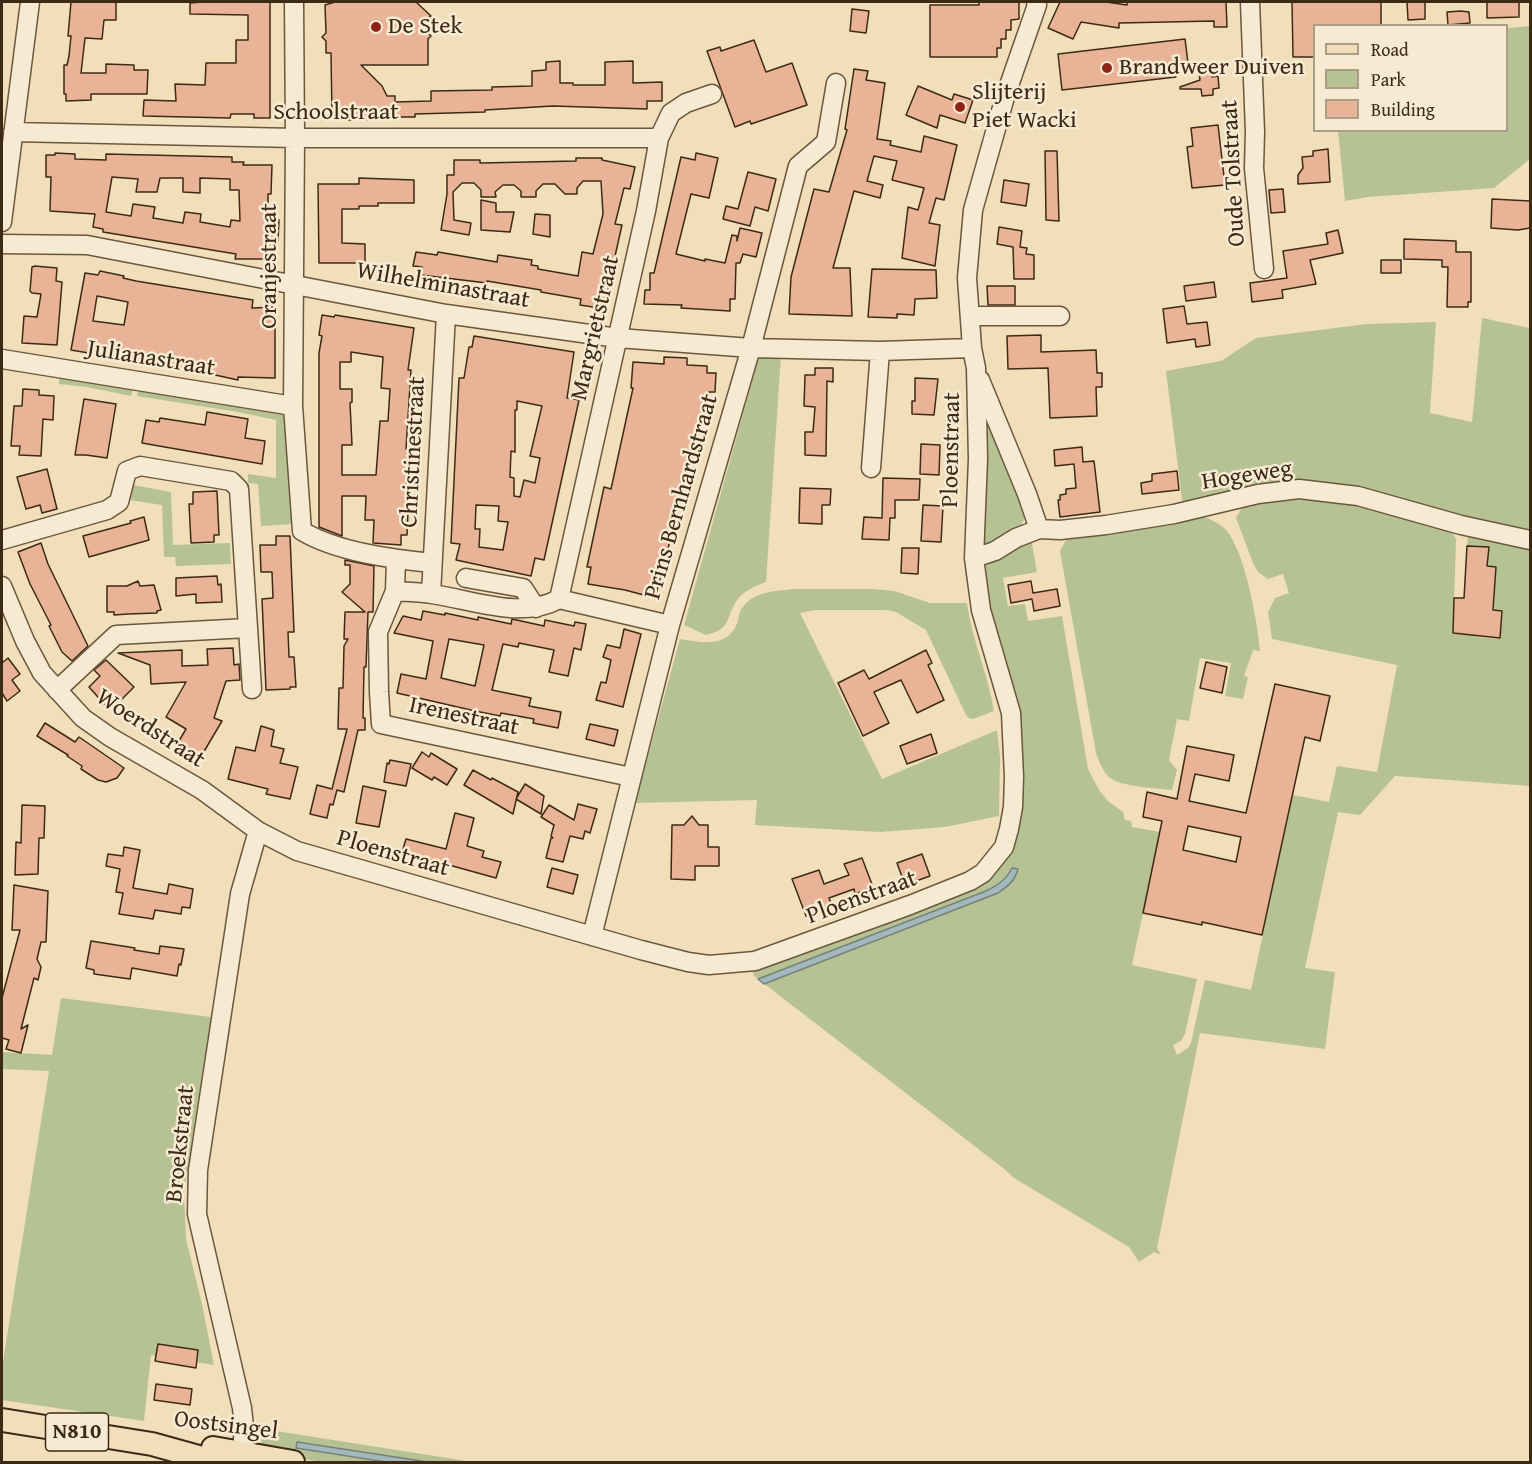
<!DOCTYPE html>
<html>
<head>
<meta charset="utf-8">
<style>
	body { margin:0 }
	#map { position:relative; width:1532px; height:1464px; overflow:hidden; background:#f1dfbb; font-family:"Gentium Book Plus",serif }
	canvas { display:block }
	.frame { position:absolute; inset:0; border:3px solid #3d2a14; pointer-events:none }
	.legend { position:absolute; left:1313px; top:24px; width:195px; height:108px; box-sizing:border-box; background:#f6ead3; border:2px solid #ac9d87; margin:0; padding:8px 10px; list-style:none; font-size:18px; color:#3d2a14 }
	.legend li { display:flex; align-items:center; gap:12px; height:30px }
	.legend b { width:30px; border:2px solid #ac9d87 }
</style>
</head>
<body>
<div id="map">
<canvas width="1532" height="1464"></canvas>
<div class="frame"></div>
<ul class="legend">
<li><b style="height:8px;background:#f1dfbb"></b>Road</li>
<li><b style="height:16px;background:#b6c293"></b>Park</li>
<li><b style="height:16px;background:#e9b397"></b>Building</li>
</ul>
</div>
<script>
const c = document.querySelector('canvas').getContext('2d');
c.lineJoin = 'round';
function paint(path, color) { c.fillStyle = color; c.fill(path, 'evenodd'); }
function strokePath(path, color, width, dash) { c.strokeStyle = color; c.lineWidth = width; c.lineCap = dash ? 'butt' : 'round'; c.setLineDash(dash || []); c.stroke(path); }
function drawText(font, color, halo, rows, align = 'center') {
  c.font = font + ' "Gentium Book Plus",serif'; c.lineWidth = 5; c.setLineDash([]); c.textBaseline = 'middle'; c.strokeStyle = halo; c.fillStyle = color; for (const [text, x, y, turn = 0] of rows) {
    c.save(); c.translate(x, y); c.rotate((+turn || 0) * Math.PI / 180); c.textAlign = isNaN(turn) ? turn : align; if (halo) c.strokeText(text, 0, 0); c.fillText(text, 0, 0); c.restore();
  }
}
const green = new Path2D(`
	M1530 26V159L1494 188 1368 197 1345 201 1338 131 1506 130 1507 28Z
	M1482 318 1530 328V532L1356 492 1183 507 1166 371 1221 361 1256 338 1367 324 1436 322 1430 413 1472 422Z
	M781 355 766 582C756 586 743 591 737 600 725 618 732 629 706 635L684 625 757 364 760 357Z
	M59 376 133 388 131 396 87 387 59 384Z
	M139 389 290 413 296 524 261 526 258 484 248 483V474L276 478V420L238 412 137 396Z
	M983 409 1026 510C1025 531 1004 538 987 548L982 546Z
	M133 485 171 492 173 545 230 543 231 564 176 566 175 557H164L162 505 130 500Z
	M1301 495 1380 508 1450 529 1456 539 1453 632 1477 634V637L1500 639 1502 611 1494 610 1496 567 1487 566 1488 547 1467 546 1468 535 1530 544V786L1395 776 1360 815 1338 812 1305 968 1335 972 1325 1049 1200 1033 1157 1248 1161 1255 1154 1252 1139 1262 1129 1247 1014 1178 1003 1168 758 979 754 976 751 968 985 877 1018 807 991 638 984 563 1031 538 1037 572 1003 578 1008 606 1025 604 1028 621 1062 616 1088 769 1099 790 1108 801 1123 812 1125 820 1131 821 1132 827 1160 832 1132 965 1197 979 1185 1034 1181 1041 1173 1045 1177 1055 1188 1048 1191 1043 1205 980 1251 990 1293 795 1329 802 1337 766 1377 772 1397 665 1272 639 1268 612 1275 598 1289 593 1283 574 1268 579 1258 572 1253 563 1236 518 1245 502Z
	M1199 515C1208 518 1217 522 1224 528 1244 546 1258 623 1260 651L1253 650 1244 676 1248 677 1243 699 1225 696 1231 663 1200 658 1189 721 1177 719 1169 760 1177 770 1172 790C1156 788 1122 787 1110 778 1103 772 1099 761 1096 753L1060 551 1066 540 1083 537 1092 532Z
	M794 589H874L894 591 930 603H967C972 640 988 674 994 711L973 719 969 718 966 715 926 630 896 612 887 610H815L800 613 882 779 997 730 1000 757 999 816 945 827 880 832 755 825 757 800 635 803 680 639C699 642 723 648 735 628 739 622 738 612 743 607 754 591 777 591 794 589Z
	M61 998 211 1017 184 1193 186 1239 202 1304 214 1365 151 1355 144 1421 2 1400V1368L49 1071 2 1069V1052L52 1055Z
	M263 1429 473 1462H322L260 1452Z`);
const water = new Path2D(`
	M1012 868 1018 869C1015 881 1008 886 998 893L764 984 758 979 986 891C998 885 1006 880 1012 868Z
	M297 1442 428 1462H386L296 1448Z`);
const building = new Path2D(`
	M71 2H116V20H104L102 39 85 38 81 73H106V64L134 65V70H148L147 94H91V100L66 101V94H64V65H67L69 56 71 36H68Z
	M202 2H270V118H254V114H231L230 118 143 116 144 100 176 101 175 84 205 85 206 63H236V40H248V15L190 14V3Z
	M335 2H416L431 16 427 19 428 33 431 36 428 39V65H361L382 86 387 96H395V102L431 101V91L492 90V87L532 86V71L546 70V62L560 61V83H573V85H605V62L633 61V83L662 82V101H647V109L553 106 485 110V112L415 114V117H395V119L348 120V116H332L331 53H326V41L322 37 326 33 325 5Z
	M979 2H1019V19L1011 20V30H1006V39H1001V48H997V57H930V5H979Z
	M1060 2H1106L1127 5V2H1226L1227 27H1214V21L1119 23V28L1081 22 1073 39 1048 28Z
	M1292 2H1381V26H1314V57H1293Z
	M1407 2H1425V19L1408 20Z
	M1487 2H1519V17L1487 18Z
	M852 9 869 11 866 33 850 31Z
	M1461 11 1469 12 1470 23 1448 25 1447 12Z
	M1185 39 1188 63 1174 65 1176 77 1062 90 1058 54Z
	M754 40 766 72 792 63 807 105 751 124 750 121 735 127 707 51 720 47 721 51Z
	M854 69 868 71 866 80 885 83 877 139 891 141 890 145 921 152 924 136 957 145 944 200 936 198 929 223 940 225 935 266 902 258 908 207 918 210 924 188 892 180 897 161 874 156 867 181 883 185 880 198 854 191 833 268H850L852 316 789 314 791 277 814 189 829 192 847 130 845 129Z
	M1211 71 1212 77 1218 76 1219 88 1213 89V95L1202 96 1201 89H1180V87L1200 80 1199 72Z
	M918 86 952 100 954 94 973 100 965 123 940 115 937 128 906 115Z
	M1218 125 1225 185 1192 188 1187 147 1193 146 1191 128Z
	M1328 149 1330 182 1298 184V175L1303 168 1302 157 1313 156V151Z
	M1045 151H1057L1059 221 1046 220Z
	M55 153 75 154V159L106 160V154L232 157V162H244L243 165H272L271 194H268V217L279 220 278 241H276L275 249H269L268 259H235L236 254 103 232V229L93 227 95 214 50 211 51 177H46V155H55ZM112 177 138 179 136 192H157L160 178H183V192L200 193V178L230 179V190H239L240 221 231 220 230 227 200 222 201 214 185 212 183 223 153 218 155 207 133 204 131 216 106 212Z
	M696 153 718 158 709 198 691 194 676 254 705 261V259L725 263 732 235 737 236V241L740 228 762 233 756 257 743 254 740 263H736L735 299H730V311L681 308 682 305 644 304 645 290H650V273H654L681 157 695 160Z
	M576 158H602V160L635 167 630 189 624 188 615 224 622 225 609 283 606 309 580 305 581 299 541 292V290L487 281V283L421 275 422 267 413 266 416 252 437 255 438 252 497 262 498 255 532 260 531 265 538 266V269L578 276 582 252 593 254 603 214 601 181H583L577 188V194H565L555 184H543L536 191V197H521V191L514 185H503L495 192 496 197H481V190L474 183H462L453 192 454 220 471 223 469 235 441 230 447 194V175H454V160H480V163L576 161Z
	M748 172 776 179 768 211 755 207 750 226 723 219 726 206 738 209Z
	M359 178 414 180V203H378V206H359V209H342V243L365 244V263H319L318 184H359Z
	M1004 180 1029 184 1026 206 1001 202Z
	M1283 189 1285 212 1271 213 1269 190Z
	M1492 199 1530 201V228L1518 230 1491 228Z
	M481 200 496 203V212H514L510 232 481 230Z
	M535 214 550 215V237L533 234Z
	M999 227 1022 231 1020 247 1027 248 1026 254 1034 255V279H1014L1013 247 997 244Z
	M1338 230 1343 253 1310 260 1316 284 1282 290 1283 298 1252 302 1250 283 1287 278 1283 251 1328 244 1326 233Z
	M1404 239 1456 241V252H1471V302H1468V307H1447L1448 267H1442V260L1404 259Z
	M1381 260H1401V273H1381Z
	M35 266 57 268 56 281 62 282 57 345 22 343 24 316 37 317 41 294 32 293 30 291 32 267Z
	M872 269 936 270 937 298 915 299 914 315 897 314V318L868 317Z
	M100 271 124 276 123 278 136 281 253 300 252 308 275 307V378L238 377V380L206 373 71 350 85 273 98 275ZM97 296 128 302 124 325 93 321Z
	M1214 282 1216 297 1186 301 1184 286Z
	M987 286H1015V305H988Z
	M1184 306 1187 324 1207 322 1210 345 1196 347 1195 339 1167 343 1163 309Z
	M322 315 334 317 335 315 414 328 408 370H411L406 449H408L406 490H409L407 535H401V545L373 543 374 520H365L366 496H342V536L319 527V353L322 336 319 335ZM351 352 383 357 381 388 390 389 388 421H380L376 475H342V445H352L350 403 352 402V389H340V362H351Z
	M1041 335V352L1096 350 1097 373H1102V387H1096L1097 416 1050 418 1048 368 1008 369 1007 336Z
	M474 336 574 352 567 398 579 400 544 560 535 558 531 576 456 560 460 544 451 543 459 378H464L469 347H472ZM517 401 542 406 530 456 540 458 535 483 524 480 520 497 514 496V478L510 477 511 451 515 452V410H517ZM476 505 499 506 498 521 508 522 503 550 479 547 480 529H475Z
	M664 357 687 358V365L707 366V373H716L715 392H709L655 598 625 590 588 584 591 567H587L604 487 611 489 633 388H631L633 362 664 364Z
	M815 368H833V382L827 381 826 456 805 455V432H813L815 407 804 406 805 375H815Z
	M915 378 938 379 934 415 912 414V401H915Z
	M23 389 39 390V395L54 396 53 420 43 419 41 456 19 455 20 446H11L14 406H22Z
	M84 399 116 404 107 458 86 455H75Z
	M207 412 248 419 245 438 265 441 262 464 142 443 146 420 159 422 160 418 205 425Z
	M921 444 940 445 939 475 920 474Z
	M1082 447 1083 462 1094 461 1100 512 1060 517 1058 500H1060V495L1066 494V489L1076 488 1074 464 1055 466 1054 450Z
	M47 469 57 509 42 513 40 505 26 509 17 477Z
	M1177 471 1179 490 1142 494 1141 483 1152 481V474Z
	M883 478 920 479 919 500H895V518H890L889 540 862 539 864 517 882 518Z
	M800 488 831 489 830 505H822V524L799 523Z
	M217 491 219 535H214V542L191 543 189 504H193V492Z
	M923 505 943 506 941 542 921 541Z
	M144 517 149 540 89 557 83 536 131 523 130 521Z
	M276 536H290L294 632H288L289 657H294L296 687H290V689L266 690 262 599 273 598 272 572H261L260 545H276Z
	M41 543 48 564 88 646 72 661 62 652 49 626 51 625 30 584 18 552Z
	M1467 546 1489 547 1487 566 1496 567 1493 610 1502 611 1500 638 1453 633 1454 598H1464Z
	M902 548H919L918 574 901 573Z
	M345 560 374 566 373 612H368L366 667H364L363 718H365V730H358L344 792 337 790 333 805 330 804 327 818 310 814 317 785 332 789 347 729H338L339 688H343L344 646 348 639H344L345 612H365L342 592 350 584V565H345Z
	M217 576 218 585 221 584 222 602 196 603V594L176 596V578Z
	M138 581 140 586 154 585 161 610 157 611V613L128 614 114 615V612H107V586H127Z
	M1031 581 1033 593 1057 589 1060 606 1034 611 1032 599 1011 603 1008 585Z
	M423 611 445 615V613L478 620V617L511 624 512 619 544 626 545 620 574 626 575 622 586 624 581 650 574 648 568 676 549 672 554 650 519 643 518 647 503 644 492 690 531 698 529 706 561 712 558 728 533 723 534 719 501 713 500 716 475 711 397 693 401 674 426 679 433 641 394 633 403 616 421 620ZM449 639 484 645 475 686 441 678Z
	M624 629 641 634 623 707 596 700 601 682 606 683 611 660 603 657 607 645 620 648Z
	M233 648 234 665 239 664 240 680 226 681 214 718 222 721 199 760 176 746 186 729 166 717 186 682 151 684 150 665 118 653 182 650V666L208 665 207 649Z
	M926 650 932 663 928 665 944 700 917 713 901 680 874 692 889 723 863 736 838 683 864 670 869 679Z
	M8 658 20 674 12 680 20 691 7 701 2 693V663Z
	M106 660 134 687 118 703 114 698 106 706 89 687 100 676 94 670Z
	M1206 662 1227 667 1222 693 1200 688Z
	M1275 684 1330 696 1320 741 1305 737 1262 935 1202 922V925L1143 913 1162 821 1143 817 1147 792 1177 799 1187 746 1234 755 1229 781 1195 774 1189 801 1246 813ZM1188 826 1241 837 1236 862 1183 850Z
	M45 723 75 742 79 737 124 768 117 778 106 782 98 780 81 769 82 766 67 756 68 755 37 736Z
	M590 724 618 730 614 746 586 739Z
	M261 726 274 730 271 746 284 749 280 763 298 767 290 799 266 794 268 789 228 779 236 747 255 751Z
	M931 734 937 753 907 764 900 746Z
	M422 752 429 757 431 753 457 769 447 785 434 777 432 780 412 768Z
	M390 760 411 764 406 786 384 782 387 763 389 764Z
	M473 770 491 780 492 778 518 792 513 814 464 785Z
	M525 784 544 796 541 814 516 799Z
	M363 786 386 791 379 827 356 823Z
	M578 804 597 809 590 833 585 831 583 839 570 836 563 862 546 858 551 838H553L551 836 554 825 541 817 549 805 574 820Z
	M22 805 45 806 44 838H39L38 874 15 875 16 842 21 843Z
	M455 813 474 818 467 846 484 851 482 857 501 862 496 878 402 852 406 839 446 849Z
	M692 816 699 825H708V847H719V866H695V880L671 879 672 825H684Z
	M124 847 140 850 133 888 167 894 169 884 193 889 190 908 182 907 181 914 155 910 153 919 119 914 123 893 116 892 120 869 106 866 108 854 123 856Z
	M922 854 930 876 905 885 897 863Z
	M862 858 873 887 855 894 854 889 829 898 832 906 806 916 792 879 819 870 824 884 849 875 844 864Z
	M552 868 578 875 573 894 547 887Z
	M14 885 48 891 46 942H41L37 959 41 967 38 980 34 978 21 1029 28 1025 21 1053 6 1049 9 1040 2 1038V998L20 930H12Z
	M91 941 135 948 134 950 159 954 160 946 184 949 181 965 179 964 177 976 132 968 130 979 94 974V970L86 968Z
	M158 1344 198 1350 196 1368 155 1361Z
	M156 1384 192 1389 190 1405 154 1400Z`);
const minor = new Path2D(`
	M294 2 295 138 293 406 302 531C337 552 392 559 432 563
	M1250 2 1255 132 1254 168 1264 269
	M13 132 295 138H659
	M2 222 30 2
	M2 244 87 245 446 314 618 338 751 348 880 351 972 348
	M971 316H1060
	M2 359 293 406
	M980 380 1027 494 1039 529
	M871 468 880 351
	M2 540 107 510 119 502 127 471 140 466 231 481 239 489 248 628 116 635 57 690
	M974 558 995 551 1016 538 1039 529 1060 530 1106 525 1174 514 1258 494 1299 489 1358 496 1461 525 1530 540
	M396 559 395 591 378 632 379 692 381 724 631 777
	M466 578 523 588 536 608
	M2 586 25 641 42 673 83 718 110 737 202 790 258 831 297 851 641 950 688 962 709 965 755 961 910 905 970 881 983 873 1004 847 1009 829 1013 807 1014 777 1011 713 981 610 974 558 978 459 976 368 972 348 967 278 973 210 1005 97 1037 5 1036 2
	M395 591C407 592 420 592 432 594 473 600 521 620 559 599L670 625
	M431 594 446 314
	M559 599 646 211 659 138 671 113 686 103 712 94
	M248 628 252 689
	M592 936 670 625 751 348 798 166 826 142 836 83
	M241 1462 244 1427 242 1408 197 1214 198 1170 240 894 258 831`);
const major = new Path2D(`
	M2 1420 152 1444 206 1459 231 1462
	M213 1448 293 1462`);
const markers = [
	[376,27,6,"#8f2418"],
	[1107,68,6,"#8f2418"],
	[960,107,6,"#8f2418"]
];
const shields = [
	[77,1432,63]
];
const shieldNames = [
	["N810",77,1432]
];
const poiNames = [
	["De Stek",388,27],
	["Brandweer Duiven",1119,68],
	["Slijterij",972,93],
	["Piet Wacki",972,121]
];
const streetNames = [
	["Schoolstraat",336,113],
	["Oude Tolstraat",1234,173,-93],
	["Oranjestraat",270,266,-90],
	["Wilhelminastraat",443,286,10],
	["Margrietstraat",596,328,-77],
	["Julianastraat",151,359,9],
	["Ploenstraat",952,450,-89],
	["Christinestraat",414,452,-87],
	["Hogeweg",1247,476,-9],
	["Prins Bernhardstraat",682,497,-74],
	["Irenestraat",464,717,12],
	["Woerdstraat",150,729,33],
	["Ploenstraat",393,854,16],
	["Ploenstraat",862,898,-20],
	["Broekstraat",181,1144,-84],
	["Oostsingel",226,1426,7]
];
paint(green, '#b6c293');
paint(water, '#a1b9bc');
strokePath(water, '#798079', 1.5);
paint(building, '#e9b397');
strokePath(building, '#3d2a14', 1.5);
strokePath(minor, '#6a573e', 21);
strokePath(major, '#3d2a14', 26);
strokePath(minor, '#f6ead3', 18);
strokePath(major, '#f1dfbb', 22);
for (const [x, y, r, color] of markers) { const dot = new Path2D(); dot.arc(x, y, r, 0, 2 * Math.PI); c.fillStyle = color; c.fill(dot); strokePath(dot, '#f6ead3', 2); }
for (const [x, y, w] of shields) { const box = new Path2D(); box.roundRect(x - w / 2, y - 19, w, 38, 4.5); c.fillStyle = '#f6ead3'; c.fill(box); strokePath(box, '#3d2a14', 1.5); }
drawText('bold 22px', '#3d2a14', null, shieldNames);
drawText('24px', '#3d2a14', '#f6ead3', poiNames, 'left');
drawText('24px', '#3d2a14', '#f6ead3', streetNames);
</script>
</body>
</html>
